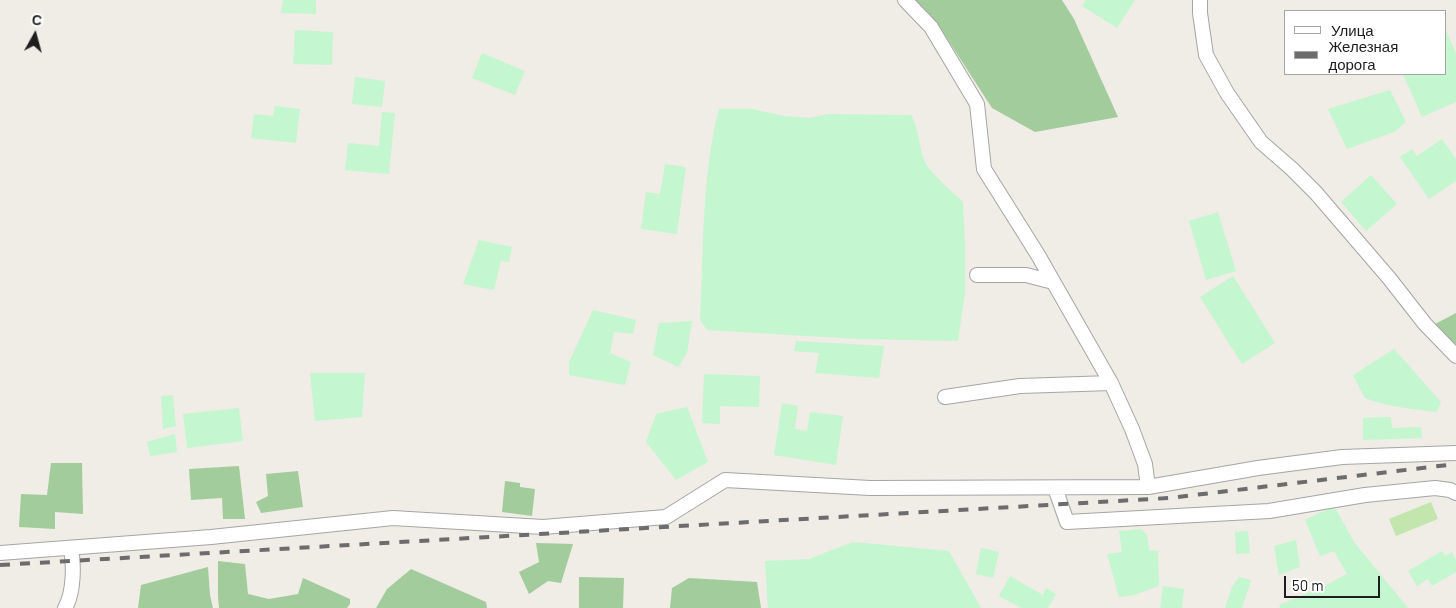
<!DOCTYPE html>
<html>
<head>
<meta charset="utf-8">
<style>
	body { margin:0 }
	#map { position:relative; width:1456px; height:608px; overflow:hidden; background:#efede5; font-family:Barlow,sans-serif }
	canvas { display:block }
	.legend { position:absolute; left:1284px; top:10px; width:162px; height:65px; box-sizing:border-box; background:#fff; border:1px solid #a5a5a5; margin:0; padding:6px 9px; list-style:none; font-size:15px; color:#1e1e1e }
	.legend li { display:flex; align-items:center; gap:10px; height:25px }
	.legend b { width:25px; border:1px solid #a5a5a5 }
	.north { position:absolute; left:10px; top:10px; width:50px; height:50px; -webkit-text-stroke:4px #fff; paint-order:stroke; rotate:7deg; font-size:14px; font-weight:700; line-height:20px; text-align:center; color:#1e1e1e }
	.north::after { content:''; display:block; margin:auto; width:18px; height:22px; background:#1e1e1e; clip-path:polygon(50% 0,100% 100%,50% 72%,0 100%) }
	.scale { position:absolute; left:1284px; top:576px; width:96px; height:22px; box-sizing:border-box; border:2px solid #1e1e1e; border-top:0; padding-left:6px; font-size:15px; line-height:18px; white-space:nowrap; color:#1e1e1e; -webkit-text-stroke:4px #fff; paint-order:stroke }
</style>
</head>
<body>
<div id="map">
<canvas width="1456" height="608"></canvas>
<ul class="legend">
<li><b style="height:6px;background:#fff"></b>Улица</li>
<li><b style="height:6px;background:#6c6c6c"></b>Железная дорога</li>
</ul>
<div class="north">С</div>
<div class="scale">50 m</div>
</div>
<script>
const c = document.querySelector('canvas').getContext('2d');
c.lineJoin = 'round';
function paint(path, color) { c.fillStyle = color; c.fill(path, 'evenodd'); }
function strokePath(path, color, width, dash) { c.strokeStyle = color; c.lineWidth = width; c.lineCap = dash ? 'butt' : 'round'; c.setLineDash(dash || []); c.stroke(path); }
const grass = new Path2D(`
	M1431 502 1438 519 1396 536 1389 519Z`);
const forest = new Path2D(`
	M915 0H1062L1074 19 1118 117 1035 132 992 108 937 23Z
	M1456 313V346L1435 324Z
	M51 463H82L83 514 55 512V529L19 527 21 494 47 495Z
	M239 466 245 519H223L222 498 191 500 189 469Z
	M298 471 303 507 261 513 256 502 268 496 266 474Z
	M505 481 520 483V487L535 489 532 516 502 512Z
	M536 543 573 544 561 583 548 581 529 594 519 572 539 562Z
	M218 561 245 564 248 594 269 599 298 594 303 578 350 599V604L347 608H219L218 596Z
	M208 567 210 595 213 608H138L141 585Z
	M411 569 486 602 487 608H376L387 589Z
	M579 577 624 578 623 608H579Z
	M689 578 757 582 761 608H670L672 588Z`);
const park = new Path2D(`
	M283 0H316V14L281 13Z
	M1086 0H1135L1117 28 1082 6Z
	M1445 28 1456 53V102L1422 117 1403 74H1445Z
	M295 30 333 32 332 65 293 64Z
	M482 53 525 71 515 95 472 78Z
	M355 77 385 81 382 107 352 104Z
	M1390 90 1406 122 1394 132 1347 149 1328 109Z
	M275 106 300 109 296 143 251 138 254 114 273 116Z
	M719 109H753L783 116 810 118 828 114 911 115C920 130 918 149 926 164 931 173 954 194 963 202L965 246V292L958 341 859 339 707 330 700 320C704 250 701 177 719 109Z
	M382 112 395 113 389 174 345 170 348 143 379 146Z
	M1442 139 1456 159V181L1429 199 1400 157 1412 149 1417 156Z
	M665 164 686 167 677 234 641 229 646 192 660 194Z
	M1371 175 1397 204 1366 231 1341 202Z
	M1218 212 1236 271 1206 280 1189 221Z
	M479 240 512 247 509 262 501 261 494 290 463 284Z
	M1233 276 1275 343 1242 364 1200 297Z
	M593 310 636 320 633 334 614 332 610 353 631 362 625 385 569 375V362Z
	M692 321 687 353 678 367 653 355 659 323Z
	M796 341 884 346 879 378 815 373 819 353 794 351Z
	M1394 349 1441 402 1437 412C1413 409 1388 407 1365 398L1353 375Z
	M310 373H365L362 417 315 421Z
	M704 374 760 376 759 407 720 406V424L702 423Z
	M173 395 176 426 163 429 161 396Z
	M782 403 798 406 795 429 807 431 810 412 843 416 836 465 774 455Z
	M687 407 708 462 676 480 646 442 656 414Z
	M239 408 243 441 187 448 183 414Z
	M1391 417 1392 428 1421 427 1422 438 1363 440V418Z
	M175 434 177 452 150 456 147 442Z
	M1334 506 1354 542 1408 608H1280L1279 605 1322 587 1347 574 1334 551 1320 556 1305 520Z
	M1141 529 1147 535 1149 550 1158 551 1159 586 1134 595 1119 597 1107 554 1122 552 1119 531Z
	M1248 531 1250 553 1236 554 1235 532Z
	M1296 540 1300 567 1279 575 1274 546Z
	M853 542 949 551 981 608H768L765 561 809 559Z
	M981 548 999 552 993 578 976 574Z
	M1442 551 1445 556 1452 552 1456 560V572L1432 586 1428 579 1417 586 1408 571Z
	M1010 576 1043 595 1046 588 1056 594 1048 608H1021L999 596Z
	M1239 577 1251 580 1242 608H1225L1232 587Z
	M1163 586 1184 589 1182 608H1160Z`);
const minor = new Path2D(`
	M905 0 931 27 977 104 984 169 1038 255 1111 383 1132 429 1145 464 1148 487
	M1200 0V13L1206 55 1227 93 1261 142 1292 169 1316 193 1389 278 1425 324 1456 356
	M977 275H1026L1053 282
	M945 397 1020 386 1111 383
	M1055 488 1067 522 1269 511 1365 495 1435 488 1450 490 1456 493
	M0 553 211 537 393 518 543 527 666 517 725 480 870 488 1148 487 1258 468 1342 457 1456 453
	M65 608C74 593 74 565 71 548`);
const rail = new Path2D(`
	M0 565 1169 498 1456 464`);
paint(grass, '#c2e6ad');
paint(forest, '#a3cc9c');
paint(park, '#c4f6cf');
strokePath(minor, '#a5a5a5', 16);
strokePath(minor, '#fff', 14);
strokePath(rail, '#6c6c6c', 4, [10, 10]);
</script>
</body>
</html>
